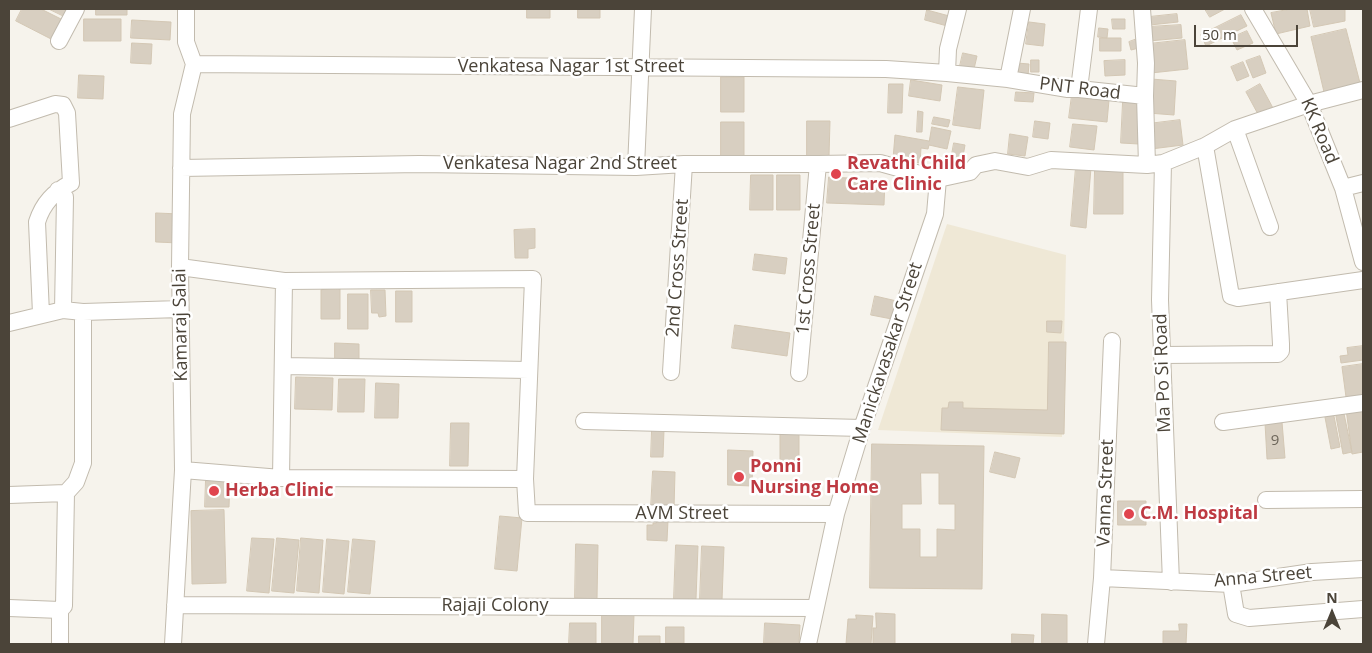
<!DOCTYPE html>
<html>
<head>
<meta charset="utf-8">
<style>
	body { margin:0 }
	#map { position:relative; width:1372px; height:653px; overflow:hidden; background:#f6f3ec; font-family:"Open Sans",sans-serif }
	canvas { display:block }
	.frame { position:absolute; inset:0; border:10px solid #4b4439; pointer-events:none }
	.north { position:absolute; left:1307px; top:588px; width:50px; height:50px; -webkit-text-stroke:4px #fff; paint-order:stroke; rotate:0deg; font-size:14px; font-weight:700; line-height:20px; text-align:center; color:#4b4439 }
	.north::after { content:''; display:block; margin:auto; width:18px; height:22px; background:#4b4439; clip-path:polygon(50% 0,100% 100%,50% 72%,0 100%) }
	.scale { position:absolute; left:1194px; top:25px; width:104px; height:22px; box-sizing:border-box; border:2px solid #4b4439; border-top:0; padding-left:6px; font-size:15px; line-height:18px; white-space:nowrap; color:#4b4439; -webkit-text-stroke:4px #fff; paint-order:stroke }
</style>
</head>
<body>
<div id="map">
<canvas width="1372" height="653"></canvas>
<div class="frame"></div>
<div class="north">N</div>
<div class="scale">50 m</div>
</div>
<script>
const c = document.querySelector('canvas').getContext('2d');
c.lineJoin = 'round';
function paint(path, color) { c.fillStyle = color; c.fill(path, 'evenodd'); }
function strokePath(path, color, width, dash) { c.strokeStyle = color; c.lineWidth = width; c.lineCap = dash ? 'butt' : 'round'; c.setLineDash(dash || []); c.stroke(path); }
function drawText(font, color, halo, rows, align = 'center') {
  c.font = font + ' "Open Sans",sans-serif'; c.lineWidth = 5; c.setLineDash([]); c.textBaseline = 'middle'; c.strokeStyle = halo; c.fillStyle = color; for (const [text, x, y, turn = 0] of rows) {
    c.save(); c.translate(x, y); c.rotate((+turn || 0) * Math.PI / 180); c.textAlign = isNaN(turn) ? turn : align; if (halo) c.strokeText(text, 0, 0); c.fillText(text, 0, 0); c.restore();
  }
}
const education = new Path2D(`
	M947 224 1066 255 1062 437 878 430Z`);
const building = new Path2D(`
	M22 9H41L63 20 53 40 16 21Z
	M49 9H67L64 16Z
	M96 9H127V15H96Z
	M527 9H550V18H527Z
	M578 9H600V18H578Z
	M1205 9H1225L1210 17Z
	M1291 9H1307L1310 26 1276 34 1271 13Z
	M1310 9H1345V21L1314 27Z
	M927 10 953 17 951 27 925 20Z
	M1177 14 1178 22 1150 25 1149 17Z
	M1241 15 1247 26 1206 46 1201 35Z
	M84 19H121V41H84Z
	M1112 19H1125V29H1113Z
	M132 20 171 22 170 40 131 38Z
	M1029 22 1045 24 1043 46 1026 44Z
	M1181 25 1182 38 1149 41 1148 27Z
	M1099 28 1108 29 1107 38 1098 37Z
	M1346 29 1360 83 1324 92 1311 37Z
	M1247 31 1253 43 1237 50 1231 38Z
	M1100 38H1121V51H1100Z
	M1137 39 1139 48 1131 50 1129 42Z
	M1185 40 1188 69 1151 73 1148 44Z
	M132 43 152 44 151 64 131 63Z
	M963 53 977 56 974 69 960 66Z
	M1260 56 1266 73 1253 78 1246 61Z
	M1031 60H1039V72H1031Z
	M1125 60V75L1105 76 1104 61Z
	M1243 62 1249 76 1237 81 1231 67Z
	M1017 63 1029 64 1028 76 1016 75Z
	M79 75 104 76 103 99 78 98Z
	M721 77H744V112H721Z
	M1151 79 1176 81 1174 115 1148 113Z
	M911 80 942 85 940 101 909 96Z
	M889 84H903L902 113H888Z
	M1260 84 1273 108 1259 116 1246 92Z
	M958 87 984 90 980 129 953 125Z
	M1016 92 1034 93 1033 102 1015 101Z
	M1072 95 1109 100 1107 122 1069 118Z
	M1123 102 1141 103 1139 144 1121 143Z
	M918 111 923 112 922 132H917Z
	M934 117 950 120 948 127 932 124Z
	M1180 120 1183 145 1151 149 1148 124Z
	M807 121H830L829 156H807Z
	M1035 121 1050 123 1048 139 1033 137Z
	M721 122H744V157H721Z
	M1073 124 1097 126 1094 150 1070 147Z
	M932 127 951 131 947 149 929 145 928 149 921 148 920 163 893 159 895 135 929 141Z
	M1010 134 1028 137 1025 156 1008 154Z
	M954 143 965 145 962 162 951 160Z
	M1076 167 1091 168 1086 228 1071 226Z
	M1095 168H1123V214H1094Z
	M751 175H773V210H750Z
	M777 175H800V210H777Z
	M829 177 885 180 884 205 827 203Z
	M156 213 180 214 179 243 156 242Z
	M535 229V248L528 249V258H515L514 230Z
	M755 254 787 258 785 274 753 270Z
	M340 289V319H321V290Z
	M371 290H385L386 316 379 317 378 313H372Z
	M396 291H412V322H396Z
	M348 294H368V329H348Z
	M875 296 901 302 897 320 871 315Z
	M1047 321H1062L1061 333 1047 332Z
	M735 325 790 333 787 356 732 348Z
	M1049 342H1066L1064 434 941 430 942 408H948L949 402H963V408L1047 410Z
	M335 343 359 344V365L335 364Z
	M1363 346V360L1341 363 1340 356 1348 355 1347 348Z
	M1363 364V395L1346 397 1342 367Z
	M296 377 333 378 332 410 295 409Z
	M339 379H365L364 412H338Z
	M376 383 399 384 398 418H375Z
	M1363 407V452L1352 454 1346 409Z
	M1343 409 1352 452 1343 454 1335 411Z
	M1333 411 1340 447 1331 449 1324 412Z
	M1282 422 1285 458 1267 459 1265 423Z
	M451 423H469L468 466H450Z
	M652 430H664L663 457H651Z
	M799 433V461L780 462V434Z
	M872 444 984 446 982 589 870 588ZM921 473H939V504H955V530L937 529V557H920V529H902V504H921Z
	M728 450 753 451 752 486 728 485Z
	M995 452 1020 458 1015 478 990 472Z
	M653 471 675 472 674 509 651 508Z
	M206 479H230L229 507H205Z
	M1118 501H1146V525H1118Z
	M224 510 226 583 192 584 191 511Z
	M500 516 522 518 517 571 495 569Z
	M656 519 668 520 667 541 647 540V525H653V523H656Z
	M252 538 274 539 269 593 247 591Z
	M277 538 299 540 294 593 272 591Z
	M301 538 323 540 319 593 297 591Z
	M327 539 349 541 344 594 323 592Z
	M353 539 375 541 370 594 348 592Z
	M576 544 598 545 597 599 575 598Z
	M676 545 698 546 696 599H674Z
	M702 546 724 547 722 600 700 599Z
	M602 613 634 614 633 644H602Z
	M876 613 895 614V644H873V628H876Z
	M1042 614 1067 615V644H1042Z
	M856 615 873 616 871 644H846L848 619H856Z
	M570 623H596V644H569Z
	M765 623 800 625 799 644 764 643Z
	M1179 624H1187L1186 644H1163V631H1179Z
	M666 627H684V643H666Z
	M1012 634 1034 635 1033 644H1012Z
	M639 636H660V644H639Z`);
const minor = new Path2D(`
	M1142 9 1146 63 1145 96
	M1253 9 1309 104 1343 188 1363 262
	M59 41 76 9
	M194 64 886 69 947 73 1008 79 1068 89H1079L1145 96 1147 165
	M947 73 948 49 958 9
	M1008 79 1022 9
	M1079 89 1089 9
	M9 119 55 104 63 105 67 113 71 183C54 192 43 203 37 222L41 314
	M1235 129 1270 227
	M1205 146 1231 296 1238 298 1363 280
	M1163 163 1160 300 1171 582
	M636 167 643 9
	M181 168 419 164 636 167 684 164H818L880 163 938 179 970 172 976 165 995 161 1028 167 1051 160 1147 165 1163 163 1205 146 1235 129 1309 104 1363 90
	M1343 188 1363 183
	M58 190 65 197 63 310
	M180 267 284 281 533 279 525 479 527 513 836 514
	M9 323 63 310 83 312 180 309
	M1163 355 1278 354 1281 351V344L1278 292
	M283 366 529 370
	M671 372 684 164
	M799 373 818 164
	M584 421 862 428
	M1223 422 1363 403
	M183 470 281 478 525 479
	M281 478 284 281
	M66 493 76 482 83 463V312
	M9 495 66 493
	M1266 500 1363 499
	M1102 578 1231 584 1312 572 1363 569
	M1231 584 1236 614 1249 618 1363 609
	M175 605 815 608
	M9 608 60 610
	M60 610 64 606 66 493
	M60 610V644
	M173 644 183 470 180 267 182 114 194 64 186 42V9
	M808 644 836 514 862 428 935 214 938 179
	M1096 644 1102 578 1112 341`);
const markers = [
	[836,174,6,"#e0444e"],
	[739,477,6,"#e0444e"],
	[214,491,6,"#e0444e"],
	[1129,514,6,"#e0444e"]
];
const numberNames = [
	["9",1275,441]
];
const streetNames = [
	["Venkatesa Nagar 1st Street",571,67],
	["PNT Road",1080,89,7],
	["KK Road",1319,131,67],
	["Venkatesa Nagar 2nd Street",560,164],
	["2nd Cross Street",678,268,-86],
	["1st Cross Street",809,269,-85],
	["Kamaraj Salai",181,325,-91],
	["Manickavasakar Street",888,353,-72],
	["Ma Po Si Road",1163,373,-92],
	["Vanna Street",1106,493,-88],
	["AVM Street",682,514],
	["Anna Street",1263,577,-5],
	["Rajaji Colony",495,606]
];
const healthNames = [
	["Revathi Child",847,164],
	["Care Clinic",847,185],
	["Ponni",750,467],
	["Nursing Home",750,488],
	["Herba Clinic",225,491],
	["C.M. Hospital",1140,514]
];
paint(education, '#efe8d6');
paint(building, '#d8cfc1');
strokePath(building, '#d3c7b4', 1);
strokePath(minor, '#c2bbae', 18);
strokePath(minor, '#fff', 16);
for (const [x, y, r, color] of markers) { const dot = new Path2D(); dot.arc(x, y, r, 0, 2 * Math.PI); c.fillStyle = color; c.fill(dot); strokePath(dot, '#fff', 2); }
drawText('15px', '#6e675b', null, numberNames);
drawText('18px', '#4b4439', '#fff', streetNames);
drawText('bold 18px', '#be3a42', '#fff', healthNames, 'left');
</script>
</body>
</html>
